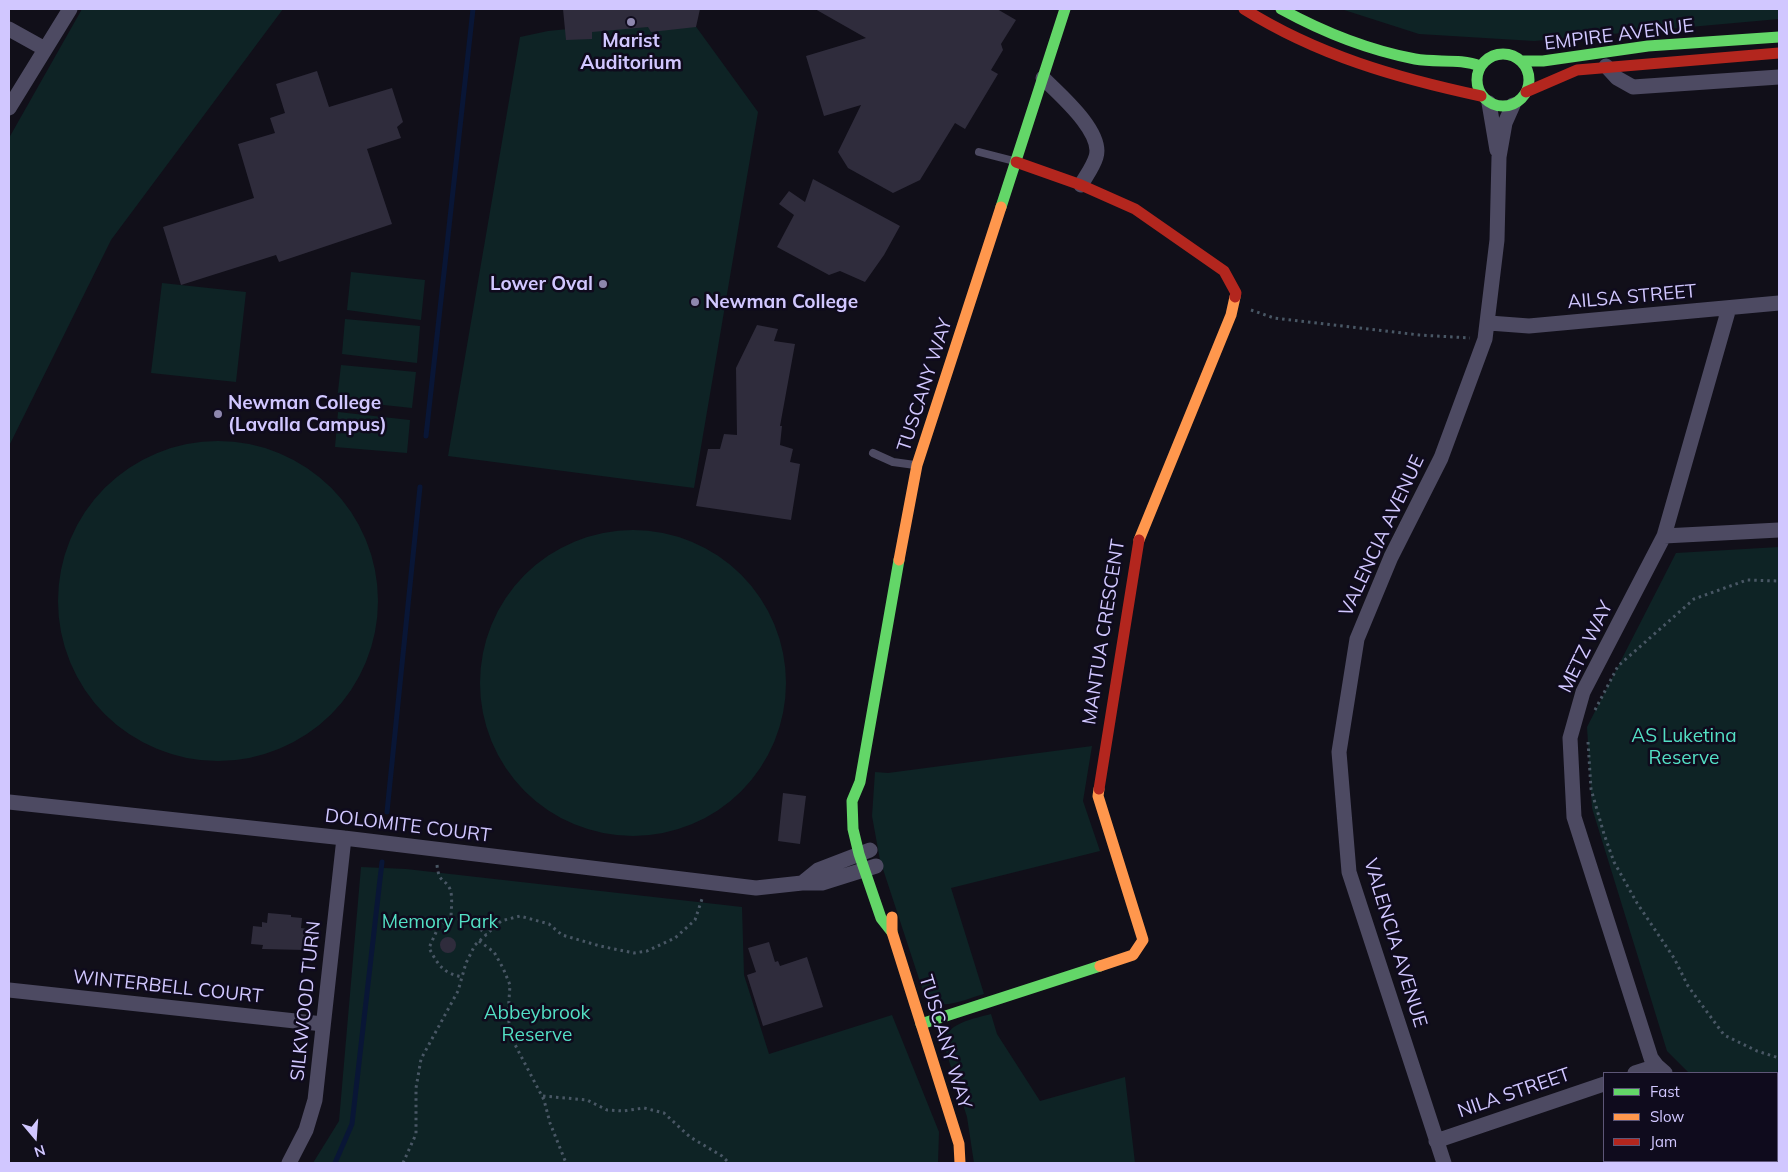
<!DOCTYPE html>
<html>
<head>
<meta charset="utf-8">
<style>
	body { margin:0 }
	#map { position:relative; width:1788px; height:1172px; overflow:hidden; background:#110f19; font-family:Mulish,sans-serif }
	canvas { display:block }
	.frame { position:absolute; inset:0; border:10px solid #d1c7ff; pointer-events:none }
	.legend { position:absolute; left:1603px; top:1072px; width:175px; height:90px; box-sizing:border-box; background:#0f0b1d; border:1px solid #5d5677; margin:0; padding:6px 9px; list-style:none; font-size:15px; color:#d1c7ff }
	.legend li { display:flex; align-items:center; gap:10px; height:25px }
	.legend b { width:25px; border:1px solid #5d5677 }
	.north { position:absolute; left:10px; top:1112px; width:50px; height:50px; -webkit-text-stroke:4px #0f0b1d; paint-order:stroke; rotate:162deg; font-size:14px; font-weight:700; line-height:20px; text-align:center; color:#d1c7ff }
	.north::after { content:''; display:block; margin:auto; width:18px; height:22px; background:#d1c7ff; clip-path:polygon(50% 0,100% 100%,50% 72%,0 100%) }
</style>
</head>
<body>
<div id="map">
<canvas width="1788" height="1172"></canvas>
<div class="frame"></div>
<ul class="legend">
<li><b style="height:6px;background:#63d668"></b>Fast</li>
<li><b style="height:6px;background:#ff974d"></b>Slow</li>
<li><b style="height:6px;background:#b3261e"></b>Jam</li>
</ul>
<div class="north">N</div>
</div>
<script>
const c = document.querySelector('canvas').getContext('2d');
c.lineJoin = 'round';
function paint(path, color) { c.fillStyle = color; c.fill(path, 'evenodd'); }
function strokePath(path, color, width, dash) { c.strokeStyle = color; c.lineWidth = width; c.lineCap = dash ? 'butt' : 'round'; c.setLineDash(dash || []); c.stroke(path); }
function drawText(font, color, halo, rows, align = 'center') {
  c.font = font + ' Mulish,sans-serif'; c.lineWidth = 5; c.setLineDash([]); c.textBaseline = 'middle'; c.strokeStyle = halo; c.fillStyle = color; for (const [text, x, y, turn = 0] of rows) {
    c.save(); c.translate(x, y); c.rotate((+turn || 0) * Math.PI / 180); c.textAlign = isNaN(turn) ? turn : align; if (halo) c.strokeText(text, 0, 0); c.fillText(text, 0, 0); c.restore();
  }
}
const green = new Path2D(`
	M82 9H283L111 240 9 446V138Z
	M1341 9H1779V19L1534 41 1419 34Z
	M689 17 758 112 694 488 448 456 520 37 548 31Z
	M351 272 425 280 421 320 347 310Z
	M162 283 246 292 236 382 151 373Z
	M345 319 420 326 417 363 342 354Z
	M341 365 416 372 412 408 337 400Z
	M338 412 410 420 407 453 335 447Z
	M58 601a160 160 0 1 1 320 0a160 160 0 1 1-320 0Z
	M480 683a153 153 0 1 1 306 0a153 153 0 1 1-306 0Z
	M1779 547V1124L1777 1122V1073H1689L1667 1051 1592 808 1587 727 1676 553Z
	M1092 746 1083 801 1100 851 951 888 984 994C965 999 934 1016 923 991L880 860 872 816 875 772 888 773Z
	M361 867 406 869 742 907 744 975 769 1054 892 1015 939 1132 938 1163H313L339 1121Z
	M991 1014 997 1034 1040 1101 1125 1077 1135 1163H974L967 1117 942 1039C953 1022 972 1019 991 1014Z`);
const stream = new Path2D(`
	M426 436 473 9
	M387 812 420 487
	M335 1163 352 1124 382 862`);
const building = new Path2D(`
	M563 9H700L696 27 651 32 648 27 592 32V39L566 40Z
	M815 9H997L1016 20 1001 44 1003 50 991 70 998 74 965 129 955 123 920 180 893 193 848 168 838 152 861 105 824 116 806 56 866 38Z
	M317 71 329 107 392 88 403 122 397 127 401 138 367 149 392 224 279 262 276 255 181 285 163 227 254 198 238 144 275 133 270 118 285 113 276 84Z
	M813 179 900 226 884 255 865 282 840 271 829 275 777 247 794 215 779 204 789 191 805 202Z
	M757 325 778 329 774 341 795 344 780 426H782L780 445 793 449 790 462 800 464 791 520 696 506 708 449H720L724 434 737 435 736 368Z
	M783 793 806 796 800 844 778 841Z
	M268 913 291 915V917L302 918 301 928 307 929 305 950 262 949 263 945 251 944 253 926 262 927V922L267 923Z
	M440 945a8 8 0 1 1 16 0a8 8 0 1 1-16 0Z
	M769 942 775 962 778 961 780 966 807 957 823 1007 763 1026 747 975 756 972 748 948Z`);
const path = new Path2D(`
	M1251 310 1274 318 1419 335 1470 338
	M1595 710 1618 666 1694 599 1747 580 1779 581
	M1588 742 1591 789 1604 834 1614 862 1637 903 1674 958 1688 986 1724 1035 1757 1051 1779 1058
	M437 865C439 884 445 878 450 889 453 897 451 910 451 918L437 930 429 948C438 965 443 973 462 977
	M451 918C466 919 475 923 486 935
	M479 941 494 952 503 968 510 985 508 1015 511 1037 544 1100 550 1123 566 1163
	M543 1096 587 1100 607 1110 623 1111 644 1108 664 1113 690 1137 722 1156 729 1163
	M403 1163 416 1134V1088L421 1059 458 991 466 963 475 945 501 921 520 916 549 924 562 935 600 946 634 953 647 951 675 938 695 920 703 896`);
const lane = new Path2D(`
	M979 152 1014 161
	M873 453 893 462 915 465`);
const street = new Path2D(`
	M9 29 45 49
	M1606 66 1617 78 1633 87 1779 77
	M1043 78C1059 94 1104 132 1096 157 1093 167 1086 176 1081 185
	M1489 103 1497 150
	M9 108 70 9
	M1489 323 1529 326 1779 303
	M1664 536 1779 530
	M9 802 344 838 756 888 802 883H822L876 866
	M802 883 818 870 870 850
	M9 990 323 1024
	M1657 1066 1651 1058 1574 817 1570 738 1583 692 1664 536 1729 308
	M1635 1073 1657 1066 1665 1073
	M1777 1136 1779 1137
	M1436 1141 1604 1084
	M289 1163 306 1130 315 1100 344 838
	M1444 1163 1349 872 1339 752 1357 639 1391 557 1441 458 1485 339 1497 240 1499 157 1505 123 1513 105`);
const fast = new Path2D(`
	M1281 9C1323 32 1368 50 1415 59 1436 63 1460 58 1480 66
	M1477 80a26 26 0 1 1 52 0a26 26 0 1 1-52 0Z
	M1522 61H1543L1648 46 1779 37
	M1001 207 1065 9
	M892 932 881 918 859 854 853 829 852 801 860 782 899 560
	M921 1024 1100 966`);
const slow = new Path2D(`
	M1139 540 1231 315 1235 297
	M899 560 917 465 1001 207
	M1099 789 1098 796 1143 940 1133 955 1100 966
	M892 917V932L959 1144 960 1163`);
const jam = new Path2D(`
	M1244 9C1317 55 1397 78 1481 96
	M1526 92 1577 70 1779 53
	M1016 162 1081 185 1135 209 1224 271 1236 293 1235 297
	M1099 789 1139 540`);
const markers = [
	[631,22,5,"#8e87ae"],
	[603,284,5,"#8e87ae"],
	[695,302,5,"#8e87ae"],
	[218,414,5,"#8e87ae"]
];
const streetNames = [
	["EMPIRE AVENUE",1619,35,-7],
	["AILSA STREET",1632,297,-5],
	["TUSCANY WAY",925,385,-72],
	["VALENCIA AVENUE",1382,536,-65],
	["MANTUA CRESCENT",1104,632,-81],
	["METZ WAY",1586,647,-64],
	["DOLOMITE COURT",408,826,7],
	["VALENCIA AVENUE",1395,943,73],
	["WINTERBELL COURT",168,987,6],
	["SILKWOOD TURN",306,1001,-84],
	["TUSCANY WAY",945,1042,73],
	["NILA STREET",1514,1093,-19]
];
const poiNames = [
	["Marist",631,41,"center"],
	["Auditorium",631,63,"center"],
	["Lower Oval",593,284,"right"],
	["Newman College",705,302],
	["Newman College",228,403],
	["(Lavalla Campus)",228,425]
];
const parkNames = [
	["AS Luketina",1684,736],
	["Reserve",1684,758],
	["Memory Park",440,922],
	["Abbeybrook",537,1013],
	["Reserve",537,1035]
];
paint(green, '#0e2325');
strokePath(stream, '#091636', 5);
paint(building, '#2f2c3c');
strokePath(path, '#495765', 3, [2.5, 4]);
strokePath(lane, '#4d4a62', 8);
strokePath(street, '#4d4a62', 15);
strokePath(fast, '#63d668', 11);
strokePath(slow, '#ff974d', 11);
strokePath(jam, '#b3261e', 11);
for (const [x, y, r, color] of markers) { const dot = new Path2D(); dot.arc(x, y, r, 0, 2 * Math.PI); c.fillStyle = color; c.fill(dot); strokePath(dot, '#0f0b1d', 2); }
drawText('19px', '#d1c7ff', '#0f0b1d', streetNames);
drawText('bold 19px', '#d1c7ff', '#0f0b1d', poiNames, 'left');
drawText('19px', '#53dfc4', '#0f0b1d', parkNames);
</script>
</body>
</html>
